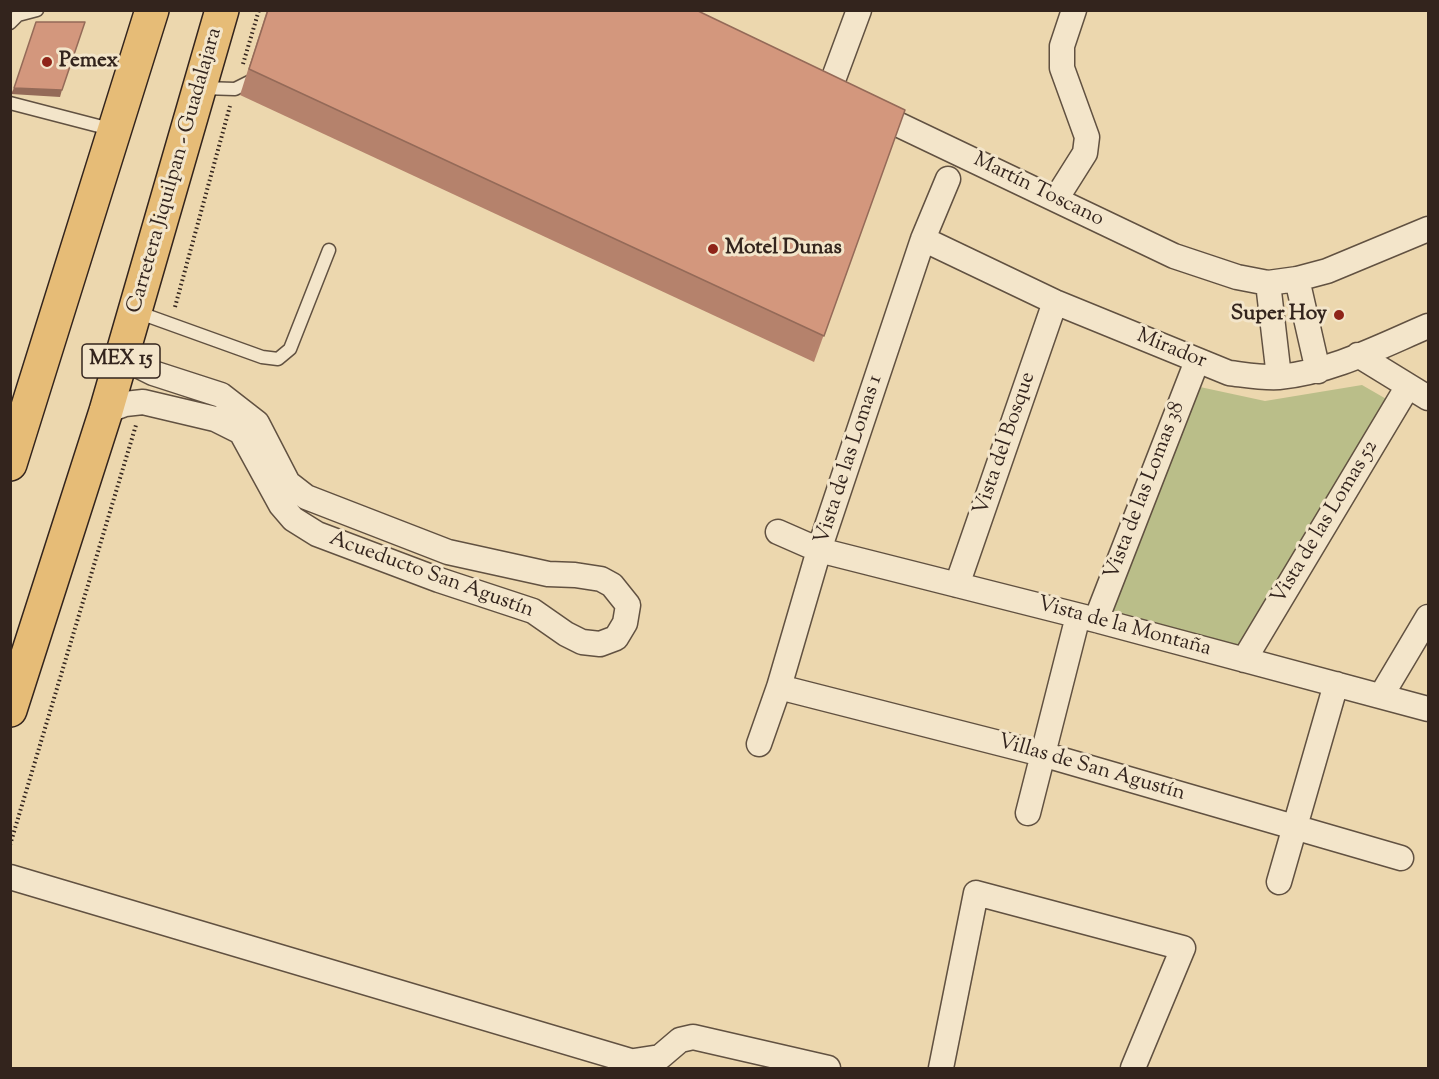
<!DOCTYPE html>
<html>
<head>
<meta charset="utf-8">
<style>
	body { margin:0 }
	#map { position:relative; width:1439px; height:1079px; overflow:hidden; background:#ecd7ae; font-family:"Sorts Mill Goudy",serif }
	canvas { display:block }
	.frame { position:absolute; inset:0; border:12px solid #33241d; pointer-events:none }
</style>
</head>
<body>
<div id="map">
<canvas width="1439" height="1079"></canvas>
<div class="frame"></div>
</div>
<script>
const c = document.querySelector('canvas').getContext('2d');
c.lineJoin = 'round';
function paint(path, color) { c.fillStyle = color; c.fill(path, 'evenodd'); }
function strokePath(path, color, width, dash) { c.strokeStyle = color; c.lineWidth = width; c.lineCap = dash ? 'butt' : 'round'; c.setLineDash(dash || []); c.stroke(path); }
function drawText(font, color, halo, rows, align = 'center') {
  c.font = font + ' "Sorts Mill Goudy",serif'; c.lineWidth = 6; c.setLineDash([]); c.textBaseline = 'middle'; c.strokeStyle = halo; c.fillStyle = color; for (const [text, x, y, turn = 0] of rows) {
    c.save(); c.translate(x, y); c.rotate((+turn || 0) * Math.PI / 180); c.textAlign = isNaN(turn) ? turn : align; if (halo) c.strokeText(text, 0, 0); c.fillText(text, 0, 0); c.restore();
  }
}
const green = new Path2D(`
	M1362 385 1388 400 1236 648 1110 613 1200 387 1265 401Z`);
const path = new Path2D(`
	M243 64 259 10
	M175 307 230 106
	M10 845 136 425`);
const service = new Path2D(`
	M10 23 18 15 37 10
	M202 88 235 89 257 78
	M10 103 114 130
	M137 312 262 357 278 359 290 349 329 250`);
const minor = new Path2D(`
	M829 91 859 10
	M872 112 1174 256 1237 277 1268 283 1297 279 1327 271 1428 229
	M1056 199 1085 153 1087 137 1062 68V46L1074 10
	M923 239 1055 302 1229 373C1246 375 1262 378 1279 377 1332 372 1381 346 1428 326
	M1297 279 1318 371
	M1268 283 1279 377
	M1358 355 1428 398
	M106 411 125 404 143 402 215 419 241 432 281 505 293 519 317 534 439 580 533 611 566 634 582 642 600 644 616 638 625 623 628 605 612 585 601 579 575 575 548 574 448 552 306 497 288 483 257 423 221 395 153 373 141 367 123 353
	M778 532 819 550 1096 620 1428 709
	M957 585 1055 302
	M1096 620 1197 361
	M1244 660 1408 386
	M779 687 1042 754 1401 858
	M1381 696 1428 617
	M759 744 779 687 819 550 923 239 948 179
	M1028 813 1078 616
	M10 877 654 1068
	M1279 882 1336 684
	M634 1061 660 1057 680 1040 693 1037 828 1068
	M941 1068 976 893 1183 948 1133 1068`);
const trunk = new Path2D(`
	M10 464 152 10
	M10 710 106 411 222 10`);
const wall = new Path2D(`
	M267 10H696L905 110 814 362 240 95Z`);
const shadedWall = new Path2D(`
	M14 88 62 90 60 97 11 94Z`);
const building = new Path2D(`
	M268 10H696L905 110 824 336 249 69Z
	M36 22H85L62 90 14 88Z`);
const markers = [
	[47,62,6,"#8f2418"],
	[713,249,6,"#8f2418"],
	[1339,315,6,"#8f2418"]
];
const shields = [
	[121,361,78]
];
const shieldNames = [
	["MEX 15",121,361]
];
const poiNames = [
	["Pemex",59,62],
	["Motel Dunas",725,249],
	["Super Hoy",1327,315,"right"]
];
const streetNames = [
	["Carretera Jiquilpan - Guadalajara",176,171,-74],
	["Martín Toscano",1038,191,26],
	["Mirador",1171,350,22],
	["Vista del Bosque",1006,444,-71],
	["Vista de las Lomas 1",850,460,-72],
	["Vista de las Lomas 38",1146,491,-69],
	["Vista de las Lomas 52",1326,523,-59],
	["Acueducto San Agustín",431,576,20],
	["Vista de la Montaña",1124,628,15],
	["Villas de San Agustín",1091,769,16]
];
paint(green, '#babe89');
strokePath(service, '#615141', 15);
strokePath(minor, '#615141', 27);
strokePath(trunk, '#33241d', 36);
strokePath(path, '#33241d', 4, [1.5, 3]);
strokePath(service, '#f3e5ca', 12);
strokePath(minor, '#f3e5ca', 24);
strokePath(trunk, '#e6bc77', 33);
paint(wall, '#b5826c');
paint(shadedWall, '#946a58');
paint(building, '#d3977d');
strokePath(building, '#946a58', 1.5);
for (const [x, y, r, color] of markers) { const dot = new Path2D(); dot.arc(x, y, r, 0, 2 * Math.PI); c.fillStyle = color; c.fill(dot); strokePath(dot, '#f3e5ca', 2); }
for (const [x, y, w] of shields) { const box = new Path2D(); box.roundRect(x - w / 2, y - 17, w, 34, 4.5); c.fillStyle = '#f3e5ca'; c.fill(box); strokePath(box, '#33241d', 1.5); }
drawText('bold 20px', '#33241d', null, shieldNames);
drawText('bold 21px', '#33241d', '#f3e5ca', poiNames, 'left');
drawText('21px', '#33241d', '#f3e5ca', streetNames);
</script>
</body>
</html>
